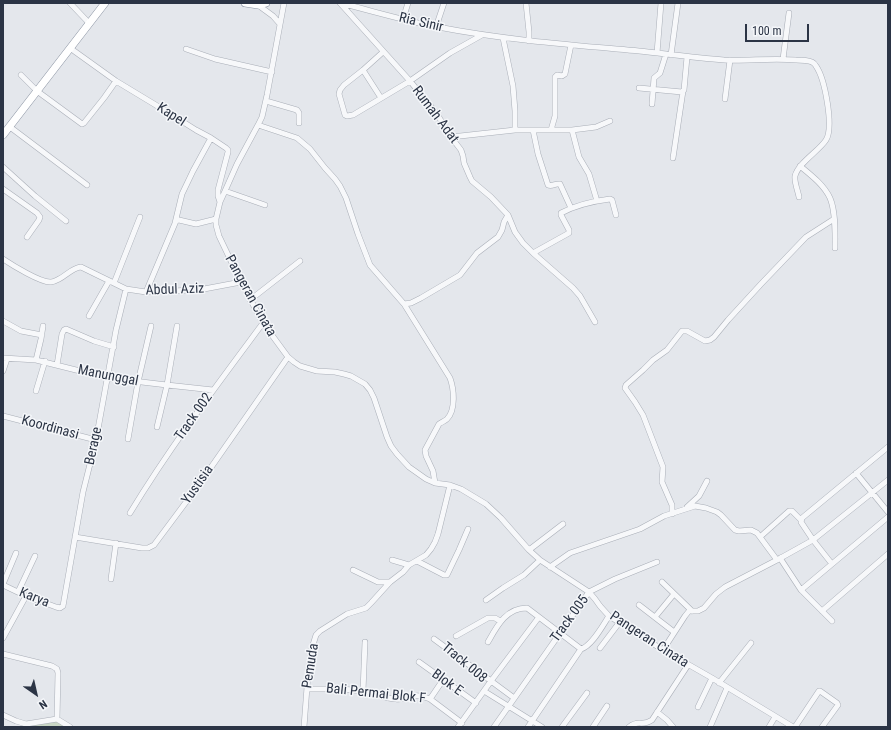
<!DOCTYPE html>
<html>
<head>
<meta charset="utf-8">
<style>
	body { margin:0 }
	#map { position:relative; width:891px; height:730px; overflow:hidden; background:#e4e7ec; font-family:"Roboto Condensed",sans-serif }
	canvas { display:block }
	.frame { position:absolute; inset:0; border:4px solid #2b3445; pointer-events:none }
	.north { position:absolute; left:16px; top:674px; width:40px; height:40px; -webkit-text-stroke:3px #f4f6f9; paint-order:stroke; rotate:146deg; font-size:11px; font-weight:700; line-height:16px; text-align:center; color:#2b3445 }
	.north::after { content:''; display:block; margin:auto; width:14px; height:18px; background:#2b3445; clip-path:polygon(50% 0,100% 100%,50% 72%,0 100%) }
	.scale { position:absolute; left:745px; top:24px; width:64px; height:18px; box-sizing:border-box; border:2px solid #2b3445; border-top:0; padding-left:5px; font-size:12px; line-height:14px; white-space:nowrap; color:#2b3445; -webkit-text-stroke:3px #f4f6f9; paint-order:stroke }
</style>
</head>
<body>
<div id="map">
<canvas width="891" height="730"></canvas>
<div class="frame"></div>
<div class="north">N</div>
<div class="scale">100 m</div>
</div>
<script>
const c = document.querySelector('canvas').getContext('2d');
c.lineJoin = 'round';
function paint(path, color) { c.fillStyle = color; c.fill(path, 'evenodd'); }
function strokePath(path, color, width, dash) { c.strokeStyle = color; c.lineWidth = width; c.lineCap = dash ? 'butt' : 'round'; c.setLineDash(dash || []); c.stroke(path); }
function drawText(font, color, halo, rows, align = 'center') {
  c.font = font + ' "Roboto Condensed",sans-serif'; c.lineWidth = 3; c.setLineDash([]); c.textBaseline = 'middle'; c.strokeStyle = halo; c.fillStyle = color; for (const [text, x, y, turn = 0] of rows) {
    c.save(); c.translate(x, y); c.rotate((+turn || 0) * Math.PI / 180); c.textAlign = isNaN(turn) ? turn : align; if (halo) c.strokeText(text, 0, 0); c.fillText(text, 0, 0); c.restore();
  }
}
const green = new Path2D(`
	M57 720 69 727H29L30 725Z`);
const minor = new Path2D(`
	M70 3 89 23
	M284 3 267 95 262 117 258 125 237 164 225 191 220 202 216 219V225L219 236 241 282 263 323 288 357 294 362 300 366 317 371 335 372 344 374 351 376 365 384 370 390 374 398 387 437 391 446 397 454 409 467 426 479 435 483 450 485 461 489 486 504 501 518 529 550 540 560 589 592 595 599 600 606 609 616 663 650 712 678 793 727
	M340 3C373 11 405 21 438 27 505 40 572 45 639 51 667 54 695 58 724 60 748 61 772 58 796 60 801 60 807 60 812 62 814 63 815 64 816 66 825 79 834 127 826 140 819 151 798 163 795 176 794 182 798 191 799 197
	M340 3 410 81 437 114 451 137 461 150 463 156 464 163 470 177 472 181 491 197 508 215 515 232 523 243 533 253 573 288 580 296 595 322
	M526 3 529 32V41
	M258 5 273 16 280 24
	M403 19 408 3
	M436 27 444 3
	M503 38 513 86 515 111V130
	M70 48 116 81 164 110 196 130 211 138 226 148 228 150V152L218 190V196L220 202
	M186 49 215 59 272 72
	M383 52 363 70 344 85 340 90 339 94 345 115 347 116 353 115 410 81 450 53 482 35
	M657 53 661 3
	M671 55 678 3
	M783 59 789 13
	M363 70 381 98
	M21 75 37 91 82 124 84 123 104 98 116 81
	M639 88 682 92 684 90 687 57
	M725 99 730 60
	M266 101 297 110 299 113V123
	M652 104 654 78 660 73 666 54
	M258 125 297 138 310 149 325 168 335 179 340 186 346 198 358 234 370 265 404 304 411 303 421 298 460 275 477 253 498 237 502 230 504 222 508 215
	M10 127 87 185
	M533 130 538 154 548 185C552 187 556 183 560 184L571 208
	M551 130 555 116V77L557 75 562 76 565 74 571 45
	M572 130 579 157 589 174 597 201
	M451 137 515 130H572L596 127 610 121
	M673 158 683 91
	M800 166C811 175 824 185 830 198 836 212 835 234 835 248
	M3 167 35 196 66 221
	M3 189 37 213 40 217 39 220 27 237
	M225 191 265 205
	M175 223 182 194 193 171 211 138
	M533 253 569 233V230L561 215V213C576 205 594 201 610 199L612 200 616 215
	M3 259C12 265 41 283 51 282 54 282 57 280 59 279 67 275 72 268 81 267L126 289 146 292H160L204 289 241 282
	M114 283 140 217
	M146 292 176 221 179 220 196 224 216 219
	M250 300 300 261
	M404 304 450 378C454 389 456 410 447 419 445 421 442 422 439 424L425 450 426 456 433 471 435 483
	M89 316 109 281
	M3 321 21 331 42 335
	M3 358 36 360 108 378 167 385 213 390
	M36 360 41 339 43 326
	M57 365 62 334 64 330 66 329 94 341 114 347
	M3 371 7 359
	M36 391 45 361
	M3 416 96 440
	M157 427 167 385 177 326
	M128 439 138 382 151 326
	M856 473 888 512
	M687 507 699 496 707 481
	M130 513C170 447 217 385 263 323
	M672 514V505L662 482 663 467 643 415 635 402 625 388 626 385 643 370 653 360 667 350 682 331H687L705 341 710 340 714 337 728 320 761 284 806 237 834 219
	M75 537 142 548H148L154 545 198 486 288 357
	M760 537 789 511H792L801 520
	M529 550 563 524
	M780 558 801 590 832 621
	M392 560 409 565
	M417 561 444 575H447L459 550 468 529
	M832 564 813 540 801 522 802 518 888 447
	M550 567 570 553 640 529 664 516 695 506 706 508 717 512 721 515 735 530 739 531 751 530 757 533 777 560
	M353 570 378 582H390
	M111 579 116 543
	M662 582 692 611
	M3 584 16 553
	M3 585 26 596 56 607 60 608 63 606 83 492 96 440 116 330 126 289
	M801 590 888 517
	M18 592 35 556
	M486 600 503 588 524 575 540 560
	M639 605 674 632
	M822 611 888 554
	M655 617 674 594
	M456 636 488 618H495L500 621
	M3 638 26 596
	M434 639 491 681 458 727
	M488 642C497 626 506 608 527 608L560 633 581 649 528 727
	M600 648 619 623
	M581 649C592 646 603 625 609 616
	M663 650 685 616 689 611H698L704 608 716 594 725 587 777 560 813 540 888 480
	M3 654 52 666 57 669 58 673 57 719
	M419 662 476 703
	M719 683 751 643
	M307 689C326 689 344 688 363 691 375 693 385 699 396 699 403 700 408 697 415 696 420 695 425 697 430 699L462 723
	M363 691 365 642
	M484 691 542 727
	M514 698 491 681 539 617
	M430 699 443 680
	M698 707 712 678
	M657 712 667 720 673 727
	M3 715 16 721 26 724 57 719 70 727
	M304 727 308 674 312 648 316 635 320 631 347 614 366 608 371 603 390 582 403 572 409 565 426 555 431 549 435 542 438 534 450 485
	M494 727 589 592 615 579 657 562
	M562 727 587 693
	M593 727 607 706
	M629 727C639 719 642 727 652 720L688 665
	M710 727 727 688
	M769 727 775 717
	M795 727 819 691H820L837 703 838 705 822 727`);
const highway = new Path2D(`
	M245 3 258 5 266 3
	M3 135 105 3`);
const streetNames = [
	["Ria Sinir",421,23,13],
	["Kapel",171,115,33],
	["Rumah Adat",435,115,53],
	["Abdul Aziz",175,290,-2],
	["Pangeran Cinata",250,296,61],
	["Manunggal",108,376,11],
	["Track 002",194,417,-55],
	["Koordinasi",50,428,15],
	["Berage",94,446,-78],
	["Yustisia",198,485,-55],
	["Karya",34,598,22],
	["Track 005",570,619,-54],
	["Pangeran Cinata",649,640,33],
	["Track 008",464,663,40],
	["Pemuda",311,666,-81],
	["Blok E",447,683,36],
	["Bali Permai Blok F",376,694,6]
];
paint(green, '#c9d6c5');
strokePath(minor, '#a9aeb7', 6);
strokePath(highway, '#8b94a3', 8);
strokePath(minor, '#f7f8fa', 5);
strokePath(highway, '#fff', 7);
drawText('14px', '#2b3445', '#f4f6f9', streetNames);
</script>
</body>
</html>
